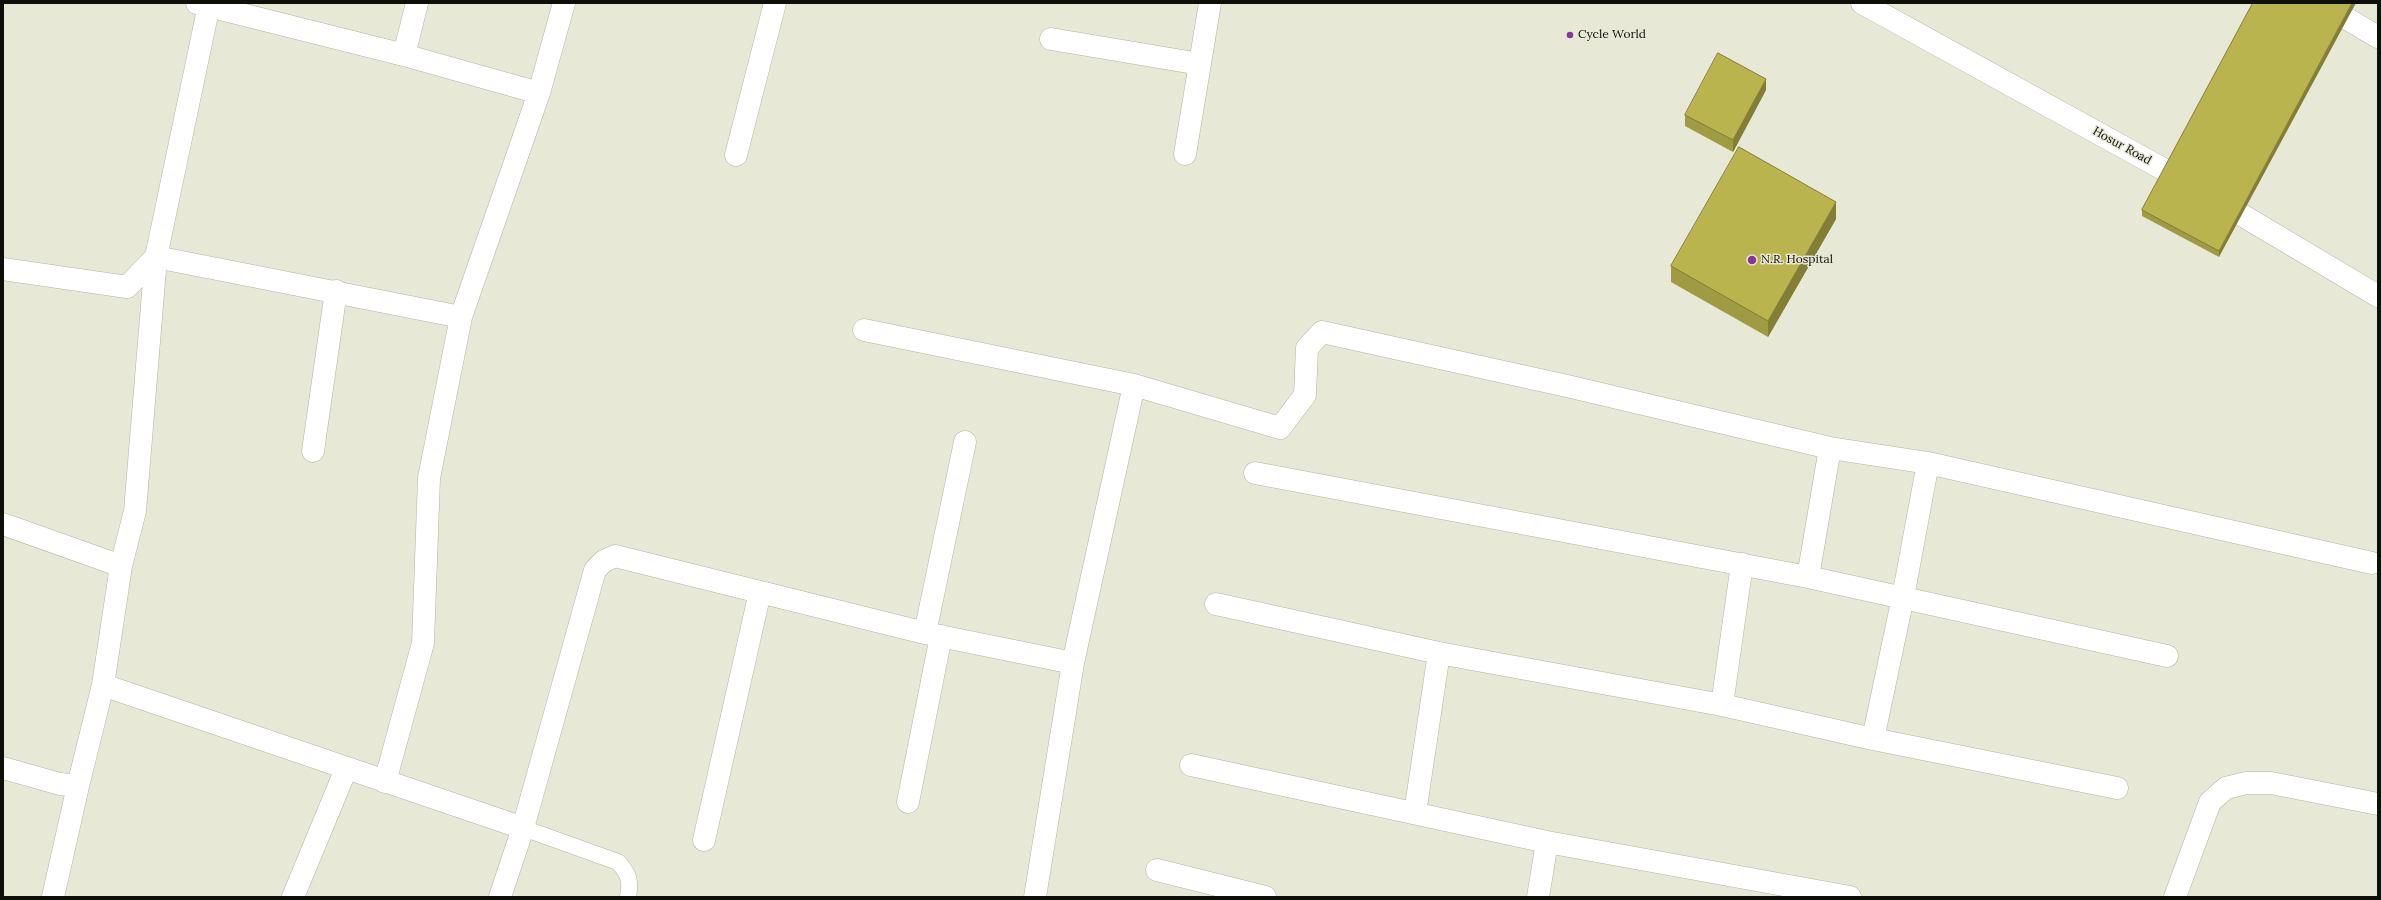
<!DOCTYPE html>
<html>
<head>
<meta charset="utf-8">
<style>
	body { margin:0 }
	#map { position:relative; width:2381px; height:900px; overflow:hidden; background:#e8e8d6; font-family:Lora,serif }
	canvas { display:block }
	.frame { position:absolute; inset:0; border:4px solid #0f0f09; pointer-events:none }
</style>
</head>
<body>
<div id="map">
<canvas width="2381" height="900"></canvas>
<div class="frame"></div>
</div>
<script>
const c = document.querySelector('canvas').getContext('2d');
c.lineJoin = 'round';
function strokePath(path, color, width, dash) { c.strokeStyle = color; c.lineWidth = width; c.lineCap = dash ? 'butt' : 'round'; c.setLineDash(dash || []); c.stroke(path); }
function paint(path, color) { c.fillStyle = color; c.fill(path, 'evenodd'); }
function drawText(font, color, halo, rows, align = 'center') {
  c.font = font + ' Lora,serif'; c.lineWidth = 3; c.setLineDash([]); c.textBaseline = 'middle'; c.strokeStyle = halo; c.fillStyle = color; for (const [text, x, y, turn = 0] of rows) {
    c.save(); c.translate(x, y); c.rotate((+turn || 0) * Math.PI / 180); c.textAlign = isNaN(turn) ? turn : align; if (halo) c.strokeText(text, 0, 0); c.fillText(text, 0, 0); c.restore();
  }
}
const service = new Path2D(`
	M523 828 618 862C629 874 631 881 628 897`);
const minor = new Path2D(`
	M197 3 404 55 539 93
	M1051 39 1200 64
	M404 55 417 3
	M1185 154 1210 3
	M736 155 775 3
	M3 269 127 287 156 257 461 317
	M864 330 1134 385
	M313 451 336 291
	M1255 473 1808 577 2167 656
	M3 524 121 566
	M1808 577 1830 448
	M1216 604 1439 653 1722 705 1873 739 2117 788
	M925 633 965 442
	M103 685 523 828
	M1722 705 1742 564
	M1873 739 1903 597 1928 463
	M1191 765 1547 842 1850 897
	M3 768 60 784 78 786 103 685 121 566 135 511 156 257 209 5
	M385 782 423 643 429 478 461 317 539 93 564 3
	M908 802 941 636
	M1415 813 1439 653
	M704 840 760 592
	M1157 870 1265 897
	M53 897 78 786
	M293 897 346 769
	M500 897 523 828 595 570 604 561 615 556 925 633 1073 663 1134 385 1280 428 1305 395 1307 348 1322 332 1567 386 1830 448 1928 463 2372 563
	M1035 897 1073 663
	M1538 897 1547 842
	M2175 897 2210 802 2226 788 2246 783H2271L2378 804`);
const trunk = new Path2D(`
	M1862 3 2183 180 2378 296
	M2320 3 2378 37`);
const wall = new Path2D(`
	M2253 3 2219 257 2142 216V210Z
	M1766 90 1733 152 1685 126V115Z
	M1836 219 1768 337 1671 282V266Z`);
const shadedWall = new Path2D(`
	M2352 3H2356L2219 257V251Z
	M1766 79V90L1733 152V140Z
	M1836 202V219L1768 337V321Z`);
const building = new Path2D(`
	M2253 3H2352L2219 251 2142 210Z
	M1718 53 1766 79 1733 140 1685 115Z
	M1739 147 1836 202 1768 321 1671 266Z`);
const markers = [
	[1570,35,4,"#8734a2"],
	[1752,260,5,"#8734a2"]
];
const poiNames = [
	["Cycle World",1578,35],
	["N.R. Hospital",1761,260]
];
const streetNames = [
	["Hosur Road",2122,146,29]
];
strokePath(service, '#b3b3a1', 17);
strokePath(minor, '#b3b3a1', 23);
strokePath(trunk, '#b3b3a1', 23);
strokePath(service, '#fff', 16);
strokePath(minor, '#fff', 22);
strokePath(trunk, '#fff', 22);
paint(wall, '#9f9b42');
paint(shadedWall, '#827e36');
paint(building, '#b9b44d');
strokePath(building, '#827e36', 1);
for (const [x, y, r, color] of markers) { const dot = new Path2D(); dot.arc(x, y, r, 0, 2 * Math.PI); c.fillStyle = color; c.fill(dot); strokePath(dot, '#e8e8d6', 1.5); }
drawText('12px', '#0f0f09', '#e8e8d6', poiNames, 'left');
drawText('12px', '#0f0f09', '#e8e8d6', streetNames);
</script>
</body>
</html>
